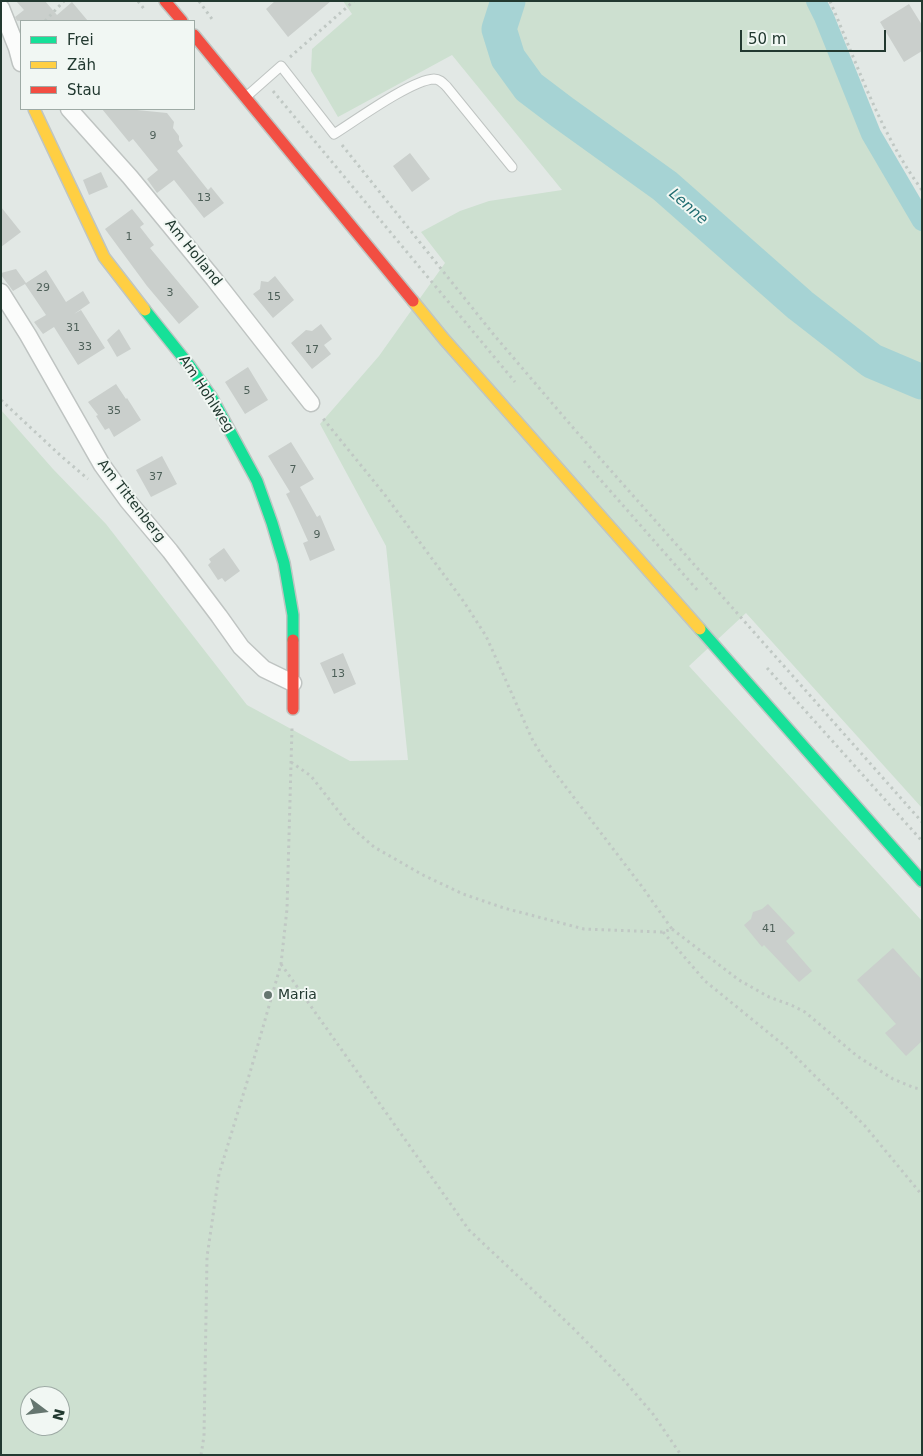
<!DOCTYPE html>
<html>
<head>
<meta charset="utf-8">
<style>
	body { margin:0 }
	#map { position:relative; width:923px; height:1456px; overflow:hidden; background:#e2e8e5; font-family:"DejaVu Sans",sans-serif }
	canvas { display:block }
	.frame { position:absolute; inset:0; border:2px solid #223930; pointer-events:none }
	.legend { position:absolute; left:20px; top:20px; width:175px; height:90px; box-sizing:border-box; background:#f1f7f3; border:1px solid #9eaba5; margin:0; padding:6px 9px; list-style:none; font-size:15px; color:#223930 }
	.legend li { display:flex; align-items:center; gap:10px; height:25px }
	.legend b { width:25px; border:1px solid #9eaba5 }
	.north { position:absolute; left:20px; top:1386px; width:50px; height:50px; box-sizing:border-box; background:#f1f7f3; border:1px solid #9eaba5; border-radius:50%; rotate:105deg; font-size:14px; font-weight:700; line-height:20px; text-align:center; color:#223930 }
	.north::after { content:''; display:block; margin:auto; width:18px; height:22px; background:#65766f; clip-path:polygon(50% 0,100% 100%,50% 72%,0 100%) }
	.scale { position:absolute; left:740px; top:30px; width:146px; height:22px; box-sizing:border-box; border:2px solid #223930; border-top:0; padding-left:6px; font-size:15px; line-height:18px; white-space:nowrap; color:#223930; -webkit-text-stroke:4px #f1f7f3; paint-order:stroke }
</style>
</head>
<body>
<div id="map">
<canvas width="923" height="1456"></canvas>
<div class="frame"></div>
<ul class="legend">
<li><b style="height:6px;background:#16e098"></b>Frei</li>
<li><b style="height:6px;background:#ffcf43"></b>Zäh</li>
<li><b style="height:6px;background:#f24e42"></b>Stau</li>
</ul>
<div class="north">N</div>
<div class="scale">50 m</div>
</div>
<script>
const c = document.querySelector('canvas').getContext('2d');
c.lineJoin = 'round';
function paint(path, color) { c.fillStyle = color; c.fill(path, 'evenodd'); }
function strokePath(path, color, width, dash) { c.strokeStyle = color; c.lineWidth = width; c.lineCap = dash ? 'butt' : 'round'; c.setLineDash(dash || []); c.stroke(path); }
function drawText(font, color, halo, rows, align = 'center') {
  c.font = font + ' "DejaVu Sans",sans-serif'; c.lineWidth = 4; c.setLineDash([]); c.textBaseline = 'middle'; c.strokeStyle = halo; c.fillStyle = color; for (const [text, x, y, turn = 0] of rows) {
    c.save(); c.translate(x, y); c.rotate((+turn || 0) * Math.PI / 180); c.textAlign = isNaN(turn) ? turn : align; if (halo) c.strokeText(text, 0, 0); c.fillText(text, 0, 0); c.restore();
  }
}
const green = new Path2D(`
	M343 1H816L824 17 871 134 922 221V808L746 613 689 666 922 921V1455H1V410L53 469 106 524 247 705 350 761 408 760 386 546 320 424 379 356 445 263 421 232 460 211 489 201 562 190 452 55 338 117 311 71 312 49 352 14ZM30 1396H60V1426H30Z`);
const canal = new Path2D(`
	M816 1 824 17 871 134 922 221`);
const river = new Path2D(`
	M508 1 499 29 508 58 529 87 562 112 665 186 800 305 872 361 922 382`);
const building = new Path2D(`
	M16 1H45L57 15 72 2 88 21H17L15 17 24 10Z
	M275 1H331L288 37 266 9Z
	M909 4 922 25V51L904 62 880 22Z
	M102 109H127L167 113 174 122 173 128 179 136V140L183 146 177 151 208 190 211 187 224 203 204 218 174 180 157 193 147 179 158 170 133 139 129 142Z
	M410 153 430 179 412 192 393 166Z
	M101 172 108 187 89 195 83 180Z
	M1 207 21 232 1 247Z
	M132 209 144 224 140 227 154 245 150 248 199 307 179 324 147 286 105 229Z
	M16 269 26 283 46 270 66 302 83 291 90 303 74 314 81 310 105 348 78 365 54 327 43 334 34 322 46 315 25 284 13 291 1 275V273Z
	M275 276 294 300 273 318 253 294 260 289 261 281 268 282Z
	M321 324 332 339 324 345 331 354 312 369 291 343 306 330 312 331Z
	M119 329 131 349 117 357 107 340Z
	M248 367 268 400 245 414 225 382Z
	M116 384 126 399 127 398 141 420 114 437 109 428 105 430 96 416 98 415 88 402Z
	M291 442 314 479 300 487 317 517 320 515 335 550 310 561 303 543 308 541 294 510 286 494 290 492 268 456Z
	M162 456 177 484 151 497 136 470Z
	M224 548 240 571 225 582 222 578 218 580 208 565 211 562 209 559Z
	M343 653 356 684 334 694 320 663Z
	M768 904 795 933 786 941 812 971 799 982 764 945 762 947 744 925 751 919 753 912 762 909Z
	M893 948 922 980V1041L906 1056 885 1033 896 1024 857 980Z`);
const path = new Path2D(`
	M138 1 144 9
	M199 1 212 19
	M830 1C858 66 880 133 922 190
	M45 21 64 1
	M290 57 354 1
	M273 91 515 382
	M342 145 494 335 575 430 922 822
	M1 400 61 456 88 479
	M584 461 699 592
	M767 668 922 841
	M291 762 311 776 350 826 374 847 423 875 463 894 504 908 584 929 663 932 672 929 643 888 543 757 533 741 486 636 464 602 385 495 321 416
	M672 929 739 980 769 997 791 1005 805 1012 857 1056 893 1079 915 1088 922 1089
	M663 932 705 981 786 1047 865 1126 922 1195
	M281 964 469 1230 572 1327 622 1378 653 1414 681 1455
	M201 1455 204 1436 207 1257 219 1174 251 1069 281 964 287 909 292 728`);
const lane = new Path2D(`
	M247 96 281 66 334 134C355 121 411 80 434 79 440 79 443 83 447 87L512 167`);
const street = new Path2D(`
	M1 8 17 48 21 63
	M69 109 130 177 214 279 311 403
	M1 292 28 335 102 465 128 501 170 551 219 616 241 647 264 669 293 683`);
const fast = new Path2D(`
	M145 310 189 365 212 398 257 481 272 523 284 563 293 615V640
	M700 629 922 881`);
const slow = new Path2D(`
	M34 109 104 257 145 310
	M413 301 444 339 700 629`);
const jam = new Path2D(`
	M165 1 182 21
	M194 35 413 301
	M293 640V709`);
const markers = [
	[268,995,5,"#65766f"]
];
const numberNames = [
	["9",153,136],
	["13",204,198],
	["1",129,237],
	["29",43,288],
	["3",170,293],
	["15",274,297],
	["31",73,328],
	["33",85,347],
	["17",312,350],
	["5",247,391],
	["35",114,411],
	["7",293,470],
	["37",156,477],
	["9",317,535],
	["13",338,674],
	["41",769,929]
];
const streetNames = [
	["Am Holland",193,253,51],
	["Am Hohlweg",206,394,57],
	["Am Tittenberg",131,501,52]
];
const poiNames = [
	["Maria",278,995]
];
const waterNames = [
	["Lenne",688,207,41]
];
paint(green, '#cde0d0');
strokePath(canal, '#a6d3d4', 20);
strokePath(river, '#a6d3d4', 35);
paint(building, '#cacfcc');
strokePath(lane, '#bfc4c2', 11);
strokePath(street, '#bfc4c2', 19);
strokePath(fast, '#bfc5c2', 14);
strokePath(slow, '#bfc5c2', 14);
strokePath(jam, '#bfc5c2', 14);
strokePath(path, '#c0c8c4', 3, [2.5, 4]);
strokePath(lane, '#fbfcfb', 9);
strokePath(street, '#fbfcfb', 16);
strokePath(fast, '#16e098', 11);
strokePath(slow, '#ffcf43', 11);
strokePath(jam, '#f24e42', 11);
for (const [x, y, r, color] of markers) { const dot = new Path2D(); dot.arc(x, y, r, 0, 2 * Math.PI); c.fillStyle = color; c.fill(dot); strokePath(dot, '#f1f7f3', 2); }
drawText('11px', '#4d5f58', null, numberNames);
drawText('14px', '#223930', '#f1f7f3', streetNames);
drawText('14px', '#223930', '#f1f7f3', poiNames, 'left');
drawText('italic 15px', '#216d71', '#f1f7f3', waterNames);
</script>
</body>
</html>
